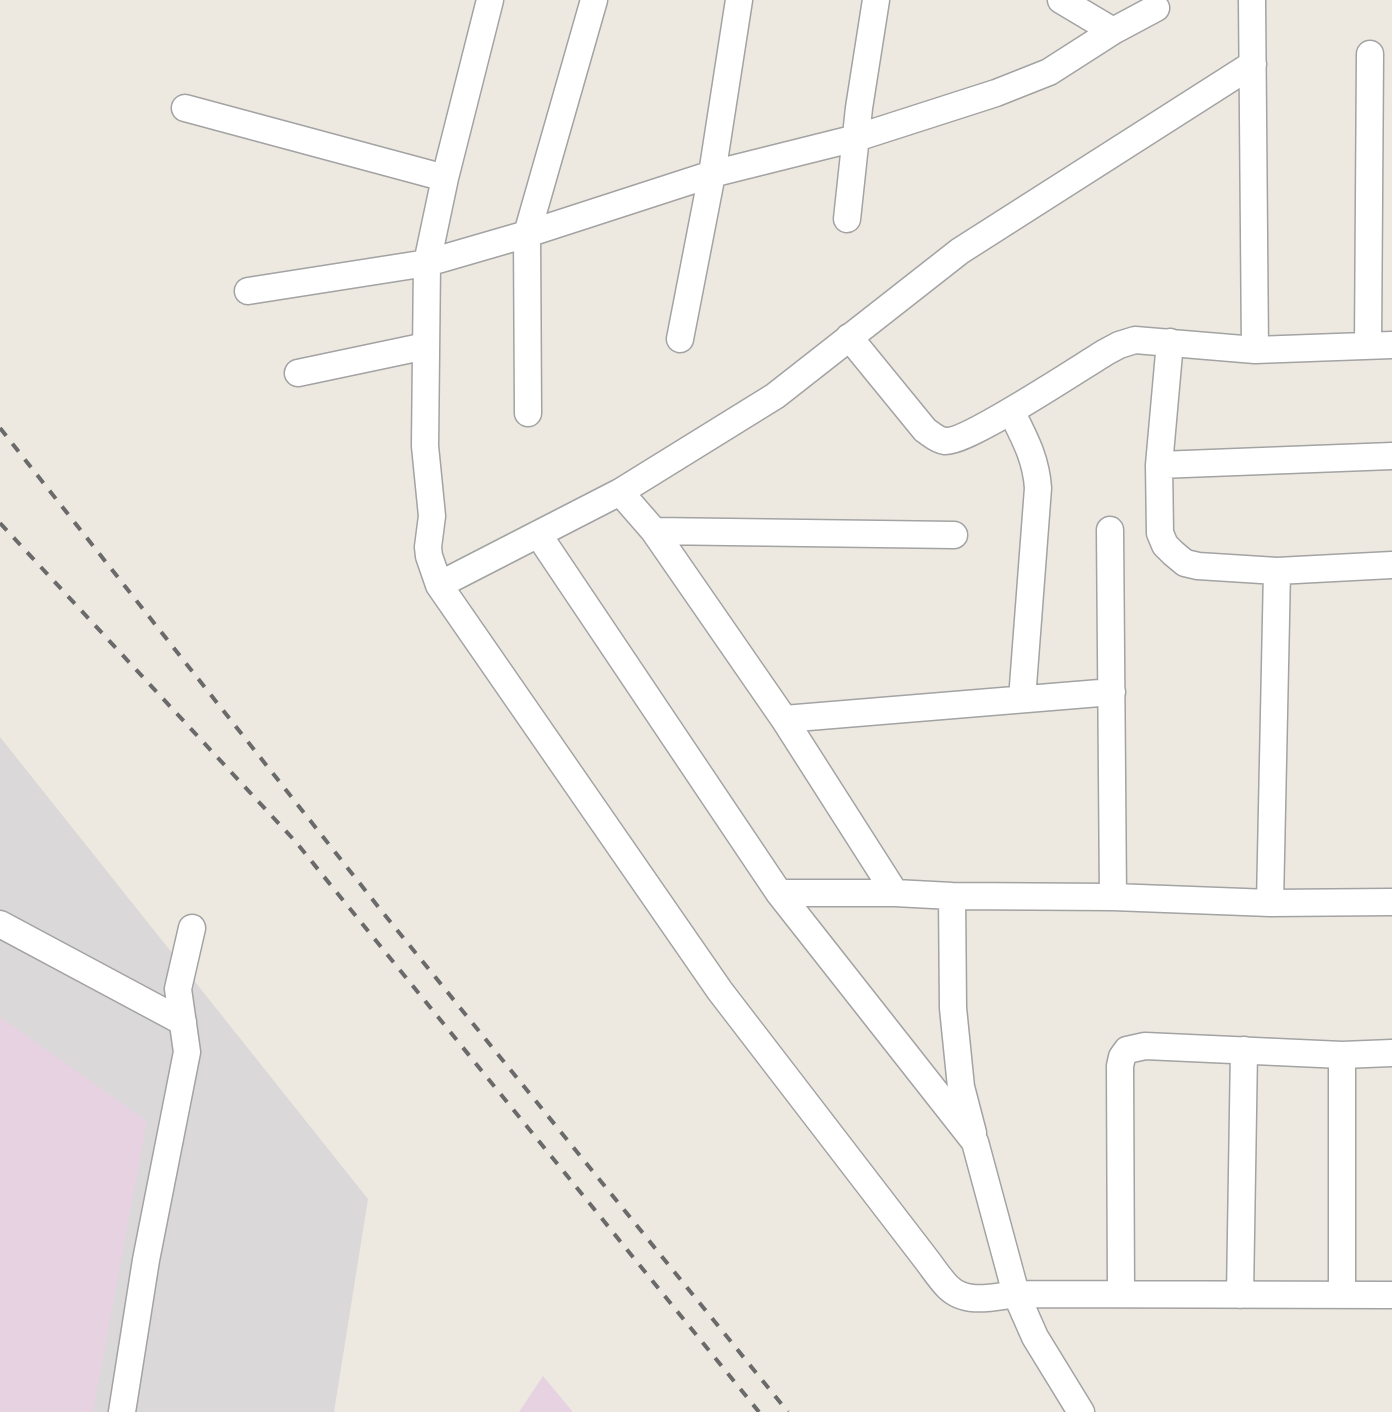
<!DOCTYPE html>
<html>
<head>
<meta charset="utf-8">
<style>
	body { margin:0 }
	canvas { display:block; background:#ede9e1 }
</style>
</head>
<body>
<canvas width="1392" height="1412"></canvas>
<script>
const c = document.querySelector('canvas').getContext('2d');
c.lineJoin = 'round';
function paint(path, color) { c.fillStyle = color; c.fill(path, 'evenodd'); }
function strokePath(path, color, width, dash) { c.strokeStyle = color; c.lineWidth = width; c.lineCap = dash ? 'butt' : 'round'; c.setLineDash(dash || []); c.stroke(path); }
const residential = new Path2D(`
	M0 737 368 1199 334 1412H0Z`);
const industrial = new Path2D(`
	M0 1017 147 1121 93 1412H0Z
	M543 1376 573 1412H519Z`);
const street = new Path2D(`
	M490 0 445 178 427 263 425 446 432 516 428 547 429 556 439 585 720 991 926 1259C933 1268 940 1279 948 1287 966 1305 993 1297 1016 1294L1392 1295
	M1061 0 1113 31
	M1252 0 1255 350
	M185 108 445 178
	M847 219 859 108 876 0
	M248 291 427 263 527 234 712 174 856 138 996 93 1049 72 1113 31 1156 8
	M849 337 925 430C931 434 937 440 945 441 967 443 1081 367 1106 352L1119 345 1135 340 1255 350 1392 345
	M680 339 712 174 739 0
	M1170 342 1159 465 1160 533 1165 545 1173 553 1185 563 1198 566 1277 571 1392 565
	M1368 345 1370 54
	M298 373 426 346
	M1011 411C1024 437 1036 458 1038 488L1022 699
	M528 413 527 234 594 0
	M1159 465 1392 456
	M620 492 654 531 784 719 895 893
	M1110 530 1113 897
	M654 531 954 535
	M538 534 779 893 975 1142 1016 1294 1035 1337 1081 1412
	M439 585 620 492 775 396 960 251 1253 64
	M784 719 1112 692
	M779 893H895L952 896 1113 897 1270 903 1392 902
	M952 896 953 1008 961 1087 973 1133
	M1270 903 1277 571
	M0 924 183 1022
	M1121 1294 1120 1066 1122 1057 1127 1050 1145 1046 1342 1055 1392 1053
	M1240 1295 1244 1050
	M1342 1295V1055
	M122 1412 146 1260 187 1052 178 989 192 928`);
const rail = new Path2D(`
	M0 428 380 909 788 1412
	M0 523 295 841 759 1412`);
paint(residential, '#dad8d8');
paint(industrial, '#e7d2e2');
strokePath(street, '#a3a3a3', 29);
strokePath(street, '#fff', 26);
strokePath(rail, '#6a6a6a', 4, [10, 10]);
</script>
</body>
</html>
